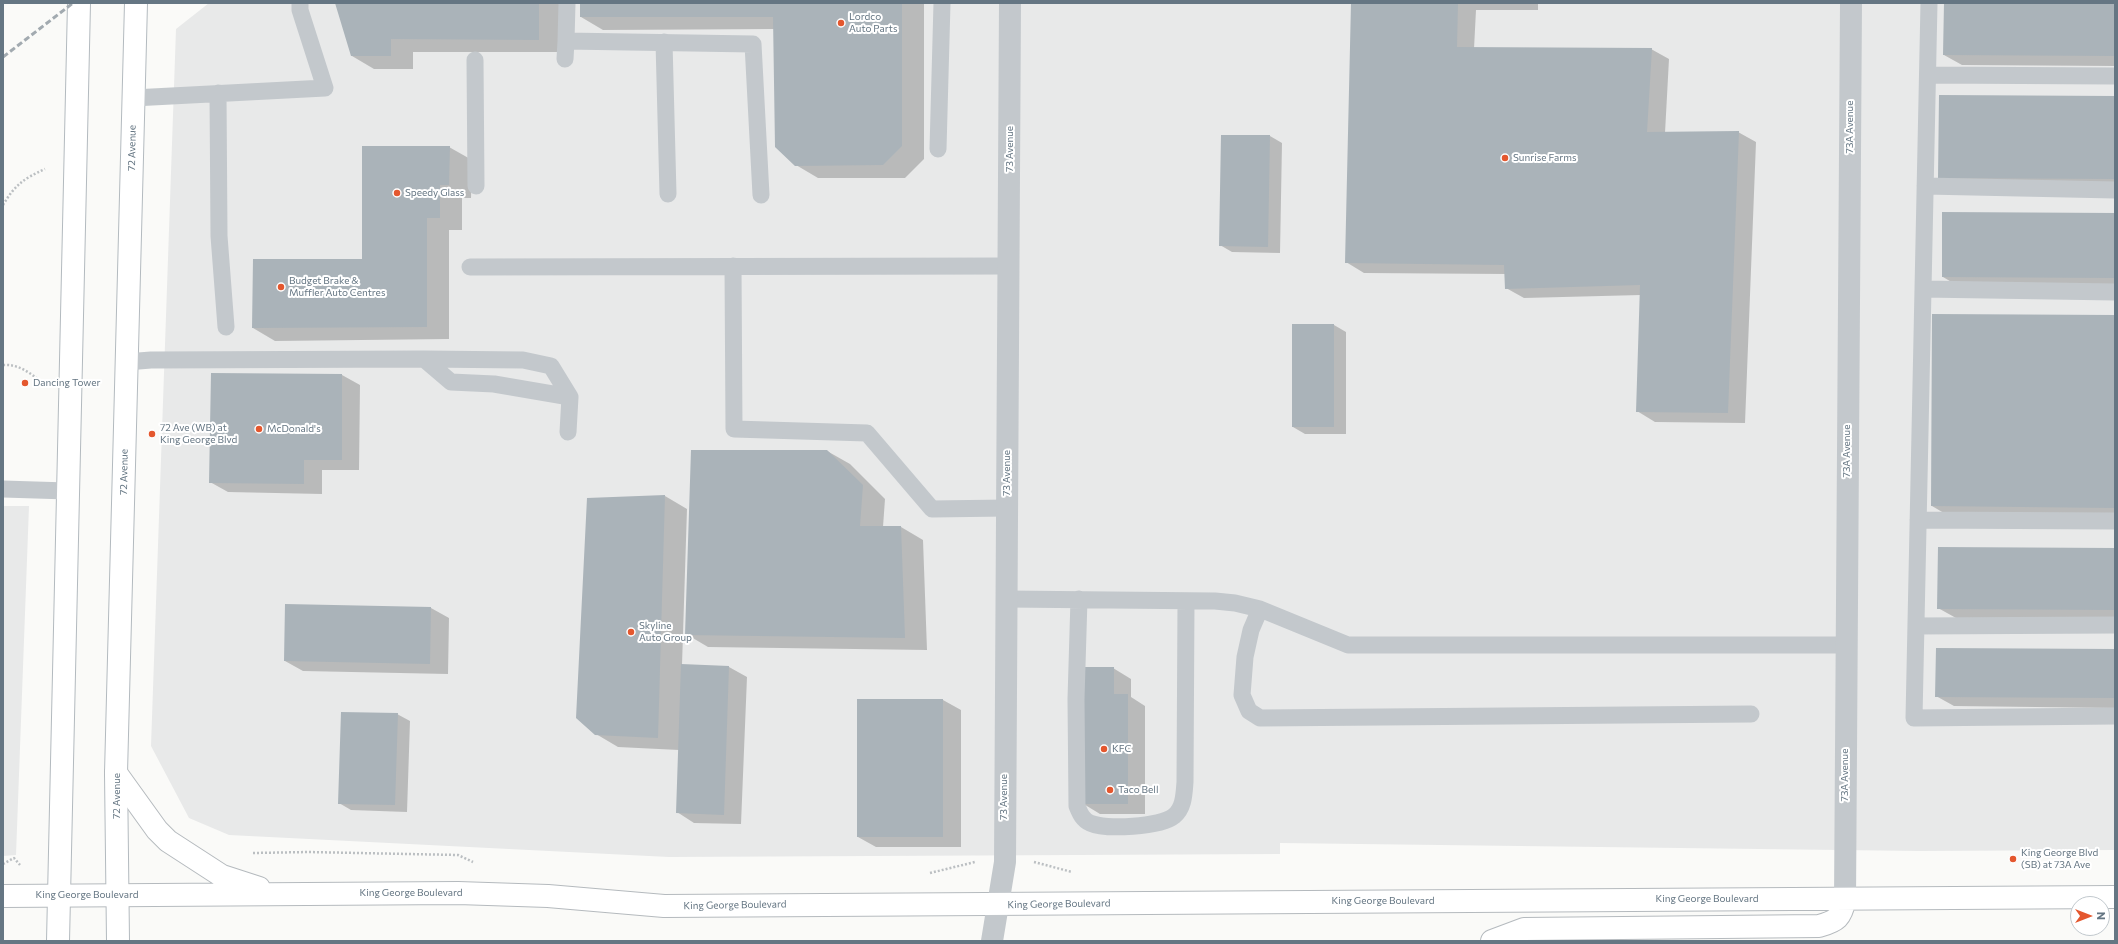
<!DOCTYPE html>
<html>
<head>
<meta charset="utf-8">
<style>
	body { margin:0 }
	#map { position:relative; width:2118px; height:944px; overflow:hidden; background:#fafaf8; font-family:Commissioner,sans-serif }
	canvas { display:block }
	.frame { position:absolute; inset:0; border:4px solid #657683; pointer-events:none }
	.north { position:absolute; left:2070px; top:896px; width:40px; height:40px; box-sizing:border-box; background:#fff; border:1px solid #c1c8cd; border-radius:50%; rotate:90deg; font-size:11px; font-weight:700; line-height:16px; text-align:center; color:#657683 }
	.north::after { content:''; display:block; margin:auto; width:14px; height:18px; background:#e4572e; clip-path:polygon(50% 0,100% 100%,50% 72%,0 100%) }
</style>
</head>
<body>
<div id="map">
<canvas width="2118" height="944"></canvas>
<div class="frame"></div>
<div class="north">N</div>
</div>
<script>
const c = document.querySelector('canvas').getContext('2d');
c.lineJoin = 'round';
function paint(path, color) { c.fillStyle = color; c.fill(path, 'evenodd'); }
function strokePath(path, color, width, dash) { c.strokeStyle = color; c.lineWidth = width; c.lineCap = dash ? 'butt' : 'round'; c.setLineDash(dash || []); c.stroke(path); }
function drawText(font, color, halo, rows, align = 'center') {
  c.font = font + ' Commissioner,sans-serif'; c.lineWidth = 4; c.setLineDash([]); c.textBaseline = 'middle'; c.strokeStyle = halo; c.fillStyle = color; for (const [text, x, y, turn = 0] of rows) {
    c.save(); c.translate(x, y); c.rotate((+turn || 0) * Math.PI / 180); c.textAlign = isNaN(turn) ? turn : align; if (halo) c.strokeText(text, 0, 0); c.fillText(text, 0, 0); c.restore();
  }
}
const built = new Path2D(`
	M209 3H2115V850L1919 851 1280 843V854L669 857 229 835 189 818 151 746 176 29Z
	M3 506H29L16 855 3 856Z`);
const shadow = new Path2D(`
	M336 3H561V52H413V69H374L352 56Z
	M581 3H924V159L905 178H818L796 165 774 29 603 30 581 17Z
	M1352 3H1538V10H1476L1474 49H1651L1669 59 1665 133 1738 132 1756 142 1745 423 1655 422 1637 411 1641 295 1524 298 1506 288 1505 274 1364 273 1346 262Z
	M1945 3H2115V66L1962 65 1944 55Z
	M2115 97V188L1957 187 1939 177Z
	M1270 136 1282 143 1280 253 1232 252 1220 245Z
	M449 147 472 160 471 198H462V230H449V339L275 341 253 328 363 260Z
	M2115 214V288L1960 287 1943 277Z
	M2115 316V517L1949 516 1932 506Z
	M1334 325 1346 332V434H1305L1293 427Z
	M212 374 342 375 360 385 359 470H322V494L228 492 210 482Z
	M827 451 850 464 885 499 883 527H901L923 540 927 650 708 647 686 634Z
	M665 496 687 509 682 665 729 667 747 677 741 824 694 823 677 812 679 750 618 747 596 734Z
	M2115 549V619L1956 618 1938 608Z
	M286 605 431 608 449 618 448 674 303 671 285 661Z
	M2115 650V708L1954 706 1936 696Z
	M1113 668 1131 679V697L1145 706V814H1100L1082 803Z
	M858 700H943L961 710V847H876L858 837Z
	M397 714 410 721 407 812 351 810 339 803Z`);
const building = new Path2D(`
	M335 3H539V40L391 39V56H351Z
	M580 3H902V146L883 165 795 166 775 147 773 17H580Z
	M1351 3H1458L1457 47 1652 48 1647 132 1739 131 1728 413 1636 412 1640 285 1505 289 1504 265 1345 263Z
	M1944 3H2115V56L1943 55Z
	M1939 95 2115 96V179L1938 178Z
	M1221 135H1270L1268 247 1219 246Z
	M362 146H450L449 185H440V218H427V327L252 328 253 259H362Z
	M1942 212 2115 213V278L1942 277Z
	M1932 314 2115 315V508L1931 506Z
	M1292 324H1334V427H1292Z
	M211 373 342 374V460H304V484L209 483Z
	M691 450H827L863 485 860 526H901L905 638 685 635Z
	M665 495 658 738 595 735 576 718 587 498Z
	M1938 547 2115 548V610L1937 609Z
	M285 604 431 607 430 664 284 661Z
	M1936 648 2115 649V698L1935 697Z
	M681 664 729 666 724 815 676 813Z
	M1081 667H1114V694H1128V804H1081Z
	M857 699H943V837H857Z
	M341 712 398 713 395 805 338 804Z`);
const path = new Path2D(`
	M3 205C15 185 23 179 45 169
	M3 365C17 364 27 371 38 379
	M253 853 308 852 458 855 473 862
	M1034 862 1072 872
	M3 864 14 858 20 865
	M930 873 975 862`);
const service = new Path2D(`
	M1929 3 1914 718 2115 716
	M566 41 567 3
	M664 42 668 194
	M565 59 566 41 753 44 761 195
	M475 60 476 186
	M1928 75 2115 76
	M218 93 219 236 226 327
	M133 98 325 88 300 10V3
	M938 149 942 3
	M1925 186 2115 190
	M733 266 734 429 867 433 932 509 1007 508
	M470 267 1009 266
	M1923 289 2115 292
	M424 359 523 360 551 366 570 397
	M126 362 151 360 424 359 451 382 494 384 570 397 568 432
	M3 489 68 491
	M1918 520 2115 521
	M1006 599 1215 601 1235 603 1260 609 1348 645H1846
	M1079 599 1076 699 1077 806C1080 813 1082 819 1090 823 1105 830 1161 827 1174 816 1184 808 1184 794 1185 782L1186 601
	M1260 609 1251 630 1245 657 1242 695 1249 711 1260 718 1751 714
	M1916 626 2115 625`);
const minor = new Path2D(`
	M1845 899 1851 3
	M992 941 1005 862 1010 3`);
const secondary = new Path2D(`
	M58 941 79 3
	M118 941 116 773 136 3`);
const primary = new Path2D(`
	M116 773 157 830 168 841 222 876 259 888
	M3 896 458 893 548 896 664 906 2115 897
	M1492 941 1524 929 1819 926C1837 921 1841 918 1845 899`);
const rail = new Path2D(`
	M3 57 73 3`);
const markers = [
	[841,23,4,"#e4572e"],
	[1505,158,4,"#e4572e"],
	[397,193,4,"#e4572e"],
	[281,287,4,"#e4572e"],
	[25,383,4,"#e4572e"],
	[259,429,4,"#e4572e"],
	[152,434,4,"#e4572e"],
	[631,632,4,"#e4572e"],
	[1104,749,4,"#e4572e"],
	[1110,790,4,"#e4572e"],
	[2013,859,4,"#e4572e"]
];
const poiNames = [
	["Lordco",849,17],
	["Auto Parts",849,29],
	["Sunrise Farms",1513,158],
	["Speedy Glass",405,193],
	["Budget Brake &",289,281],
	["Muffler Auto Centres",289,293],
	["Dancing Tower",33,383],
	["72 Ave (WB) at",160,428],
	["King George Blvd",160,440],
	["McDonald's",267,429],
	["Skyline",639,626],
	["Auto Group",639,638],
	["KFC",1112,749],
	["Taco Bell",1118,790],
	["King George Blvd",2021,853],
	["(SB) at 73A Ave",2021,865]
];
const streetNames = [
	["73A Avenue",1850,127,-90],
	["72 Avenue",132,148,-89],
	["73 Avenue",1010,149,-90],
	["73A Avenue",1847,451,-90],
	["72 Avenue",124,472,-89],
	["73 Avenue",1007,473,-90],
	["73A Avenue",1845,775,-90],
	["72 Avenue",117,796,-90],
	["73 Avenue",1004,797,-90],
	["King George Boulevard",411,893],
	["King George Boulevard",87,895],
	["King George Boulevard",1707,899],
	["King George Boulevard",1383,901],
	["King George Boulevard",1059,904,-1],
	["King George Boulevard",735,905,-1]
];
paint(built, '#e8e9e9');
paint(shadow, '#0003');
paint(building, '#aab3b9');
strokePath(secondary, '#b3babf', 24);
strokePath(primary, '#b5babe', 24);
strokePath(path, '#bbbfc2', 2.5, [2, 2]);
strokePath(service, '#c3c8cc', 17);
strokePath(minor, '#c3c8cc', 22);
strokePath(secondary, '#fff', 22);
strokePath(primary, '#fff', 22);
strokePath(rail, '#a2aab0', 3, [6, 3]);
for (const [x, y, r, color] of markers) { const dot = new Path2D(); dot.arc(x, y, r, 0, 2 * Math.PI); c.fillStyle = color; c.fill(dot); strokePath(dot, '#fff', 1.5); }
drawText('10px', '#657683', '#fff', poiNames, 'left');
drawText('10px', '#657683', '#fff', streetNames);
</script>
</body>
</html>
